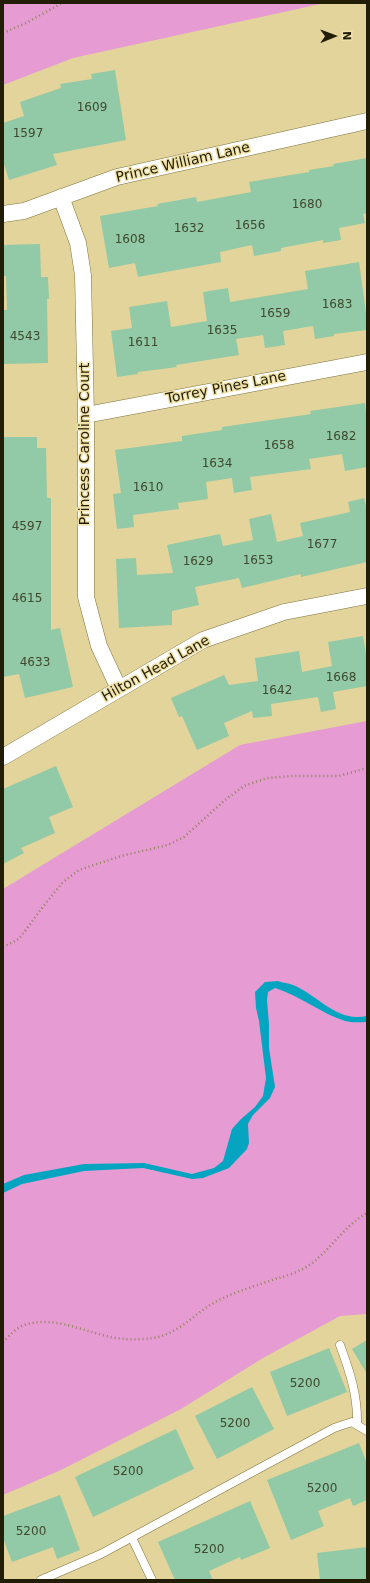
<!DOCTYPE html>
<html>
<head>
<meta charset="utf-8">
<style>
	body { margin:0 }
	#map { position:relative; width:370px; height:1583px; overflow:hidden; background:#e2d49b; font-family:"DejaVu Sans",sans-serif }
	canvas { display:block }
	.frame { position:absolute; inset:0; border:4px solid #221d06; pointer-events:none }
	.north { position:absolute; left:314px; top:16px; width:40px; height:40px; -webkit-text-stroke:3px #efe1a8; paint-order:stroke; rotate:89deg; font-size:11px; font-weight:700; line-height:16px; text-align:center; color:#221d06 }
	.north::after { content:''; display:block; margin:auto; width:14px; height:18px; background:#221d06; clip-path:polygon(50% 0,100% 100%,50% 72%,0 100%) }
</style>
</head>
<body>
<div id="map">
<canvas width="370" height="1583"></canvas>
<div class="frame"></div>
<div class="north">N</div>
</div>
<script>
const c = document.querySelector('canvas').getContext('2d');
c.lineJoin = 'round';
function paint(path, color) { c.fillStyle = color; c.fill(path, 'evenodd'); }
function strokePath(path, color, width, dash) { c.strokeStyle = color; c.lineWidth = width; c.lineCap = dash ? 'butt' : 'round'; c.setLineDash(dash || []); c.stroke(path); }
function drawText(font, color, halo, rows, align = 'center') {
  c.font = font + ' "DejaVu Sans",sans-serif'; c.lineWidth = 3; c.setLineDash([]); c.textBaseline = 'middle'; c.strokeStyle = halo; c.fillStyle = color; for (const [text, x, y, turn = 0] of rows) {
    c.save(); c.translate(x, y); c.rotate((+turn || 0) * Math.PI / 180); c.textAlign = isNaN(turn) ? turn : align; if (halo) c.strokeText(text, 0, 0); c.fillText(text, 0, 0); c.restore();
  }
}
const green = new Path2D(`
	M3 3H325L73 58 3 85Z
	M367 721V1314L340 1316 263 1358 181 1409 61 1470 3 1495V889L240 745Z`);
const water = new Path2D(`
	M278 981C283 983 288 983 293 985 318 995 337 1023 367 1016V1022C360 1022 352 1023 345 1021 322 1014 299 995 275 988L268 992 267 1000 269 1024V1048L275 1087 270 1098 253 1115 248 1124 249 1143 247 1149 229 1168 203 1178 192 1179 143 1168 84 1171 22 1184 3 1193V1184L24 1175 84 1164 144 1163 192 1174 214 1168 223 1161 232 1129 241 1119 255 1107 263 1096 266 1078 259 1021 256 1008 255 992 265 982Z`);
const building = new Path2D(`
	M115 70 126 140 53 154 57 165 9 180 3 161V123L24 116 20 102 61 88 60 84 92 79 91 74Z
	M367 158V213L363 214 365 223 339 228 341 240 323 243V240L281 248V251L254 256 252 245 220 252 221 262 138 277 135 263 109 268 100 216 158 206 157 204 196 197 197 202 251 192 249 182 309 172V170L334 166 333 164Z
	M40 244 41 277H48L49 299H47L48 363 3 364V310H7L6 276H3V245Z
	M359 262 367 320V330L334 334V336L315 339 313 326 283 331 285 345 265 348 263 335 236 339 239 355 176 365 177 367 138 372V374L117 377 111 331 132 328 129 307 167 301 171 327 207 321 203 292 228 288 230 302 308 289 305 271Z
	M365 403 367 420V467L345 471 342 454 309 459 311 469 250 477 252 490 234 493 232 478 206 482 208 499 178 503 179 509 133 515 134 527 117 529 113 494 121 493 115 450 182 441V436L222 430V427L311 414 310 411Z
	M3 437H37V448H46L47 498H51V630L60 628 73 687 25 698 19 674 3 677Z
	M364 498 367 510V562L301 577V574L242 588 239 578 195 587 199 605 172 611V625L119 628 116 559 136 558 137 575 173 573 167 545 220 534 223 546 253 540 249 519 271 514 277 542 303 536 300 523 350 512 348 502Z
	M363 636 367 660V686L333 692 336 709 321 712 318 697 271 704 272 716 253 718 252 711 224 723 229 736 197 750 182 716 179 717 171 698 224 675 229 685 258 681 255 658 299 651 302 672 332 666 328 642Z
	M56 766 73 807 49 817 55 833 21 848 24 853 3 864V789Z
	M367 1340V1374L352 1349Z
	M329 1348 347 1392 287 1416 270 1372Z
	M252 1387 274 1429 217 1459 195 1416Z
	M176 1429 194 1469 93 1517 75 1477Z
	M359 1443 367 1464V1500L353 1506 350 1498 318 1511 324 1526 291 1540 267 1480Z
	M60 1495 80 1550 57 1559 53 1547 12 1562 3 1538V1516Z
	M250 1501 270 1548 241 1560 240 1557 209 1571 213 1580H175L158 1542Z
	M367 1547V1580H320L317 1553Z`);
const path = new Path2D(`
	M3 33 26 23 62 3
	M3 947 19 939 45 904 63 882 79 870 121 856 168 845 184 837 225 800 244 786 267 778 293 776H339L367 768
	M3 1342C9 1336 16 1328 24 1325 59 1314 92 1337 125 1339 134 1340 144 1339 153 1338 175 1335 192 1317 210 1305 230 1293 253 1287 275 1279 287 1276 301 1271 311 1264 331 1249 345 1225 367 1213`);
const lane = new Path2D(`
	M340 1345C350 1372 358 1396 357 1425
	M132 1538 152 1580
	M41 1580 101 1554 334 1428 352 1422 367 1431`);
const street = new Path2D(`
	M61 197 78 243 83 275 86 415V597L99 646 119 689
	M3 214 24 211 117 177 367 121
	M86 415 367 362
	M3 757 203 640 284 612 367 596`);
const numberNames = [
	["1609",92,108],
	["1597",28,134],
	["1680",307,205],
	["1656",250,226],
	["1632",189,229],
	["1608",130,240],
	["1683",337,305],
	["1659",275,314],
	["1635",222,331],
	["4543",25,337],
	["1611",143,343],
	["1682",341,437],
	["1658",279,446],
	["1634",217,464],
	["1610",148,488],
	["4597",27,527],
	["1677",322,545],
	["1653",258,561],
	["1629",198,562],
	["4615",27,599],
	["4633",35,663],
	["1668",341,678],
	["1642",277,691],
	["5200",305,1384],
	["5200",235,1424],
	["5200",128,1472],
	["5200",322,1489],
	["5200",31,1532],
	["5200",209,1550]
];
const streetNames = [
	["Prince William Lane",183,163,-13],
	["Torrey Pines Lane",226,388,-11],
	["Princess Caroline Court",85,444,-90],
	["Hilton Head Lane",156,669,-29]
];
paint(green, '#e69bd3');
paint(water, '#05a5c2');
paint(building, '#92c9a6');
strokePath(lane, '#7f723c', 9);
strokePath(street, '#7f723c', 17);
strokePath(path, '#8f845a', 2.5, [1, 3]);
strokePath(lane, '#fff', 8);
strokePath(street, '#fff', 16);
drawText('12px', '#3e482e', null, numberNames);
drawText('14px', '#221d06', '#efe1a8', streetNames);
</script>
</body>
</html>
